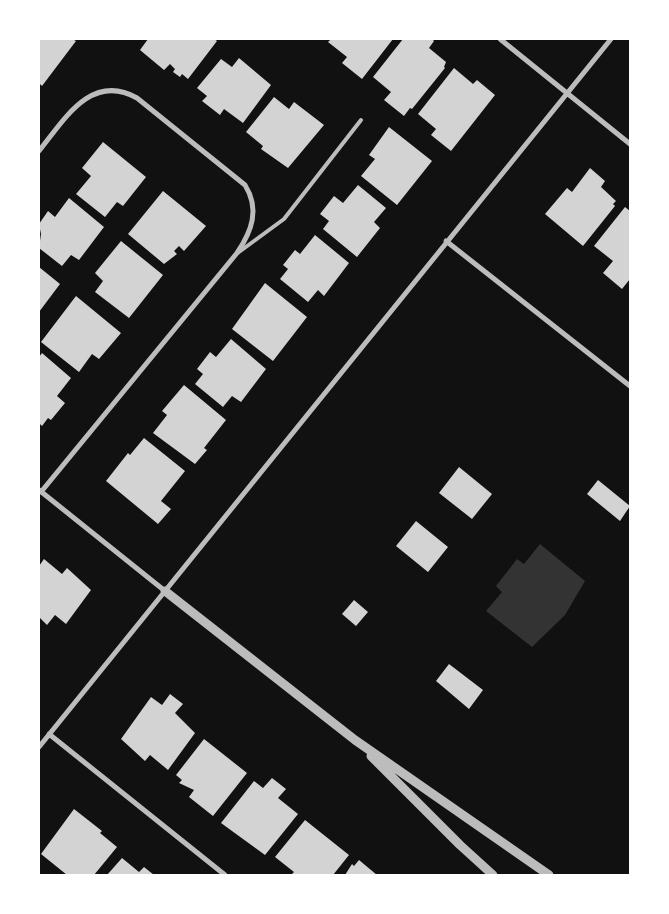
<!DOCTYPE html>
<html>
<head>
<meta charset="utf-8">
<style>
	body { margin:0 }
	#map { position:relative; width:669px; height:914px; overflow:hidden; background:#111; font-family:Commissioner,sans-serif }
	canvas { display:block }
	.frame { position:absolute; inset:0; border:40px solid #fff; pointer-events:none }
</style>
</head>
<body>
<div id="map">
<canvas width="669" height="914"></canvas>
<div class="frame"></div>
</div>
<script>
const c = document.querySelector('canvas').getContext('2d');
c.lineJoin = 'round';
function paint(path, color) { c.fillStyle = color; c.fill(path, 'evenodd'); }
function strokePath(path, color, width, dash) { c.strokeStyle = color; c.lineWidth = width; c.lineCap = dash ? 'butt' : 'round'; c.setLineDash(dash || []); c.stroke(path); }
const water = new Path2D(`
	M540 544 585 581 565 615 532 647 486 611 502 592 496 586 517 559 524 564Z`);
const building = new Path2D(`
	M39 39H72L76 41 42 86 39 83Z
	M148 39H214L217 41 188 79 182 74 180 77 173 72 175 69 170 64 164 70 140 50Z
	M331 39H393L362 79 342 63 347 57 328 42Z
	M403 39H432L434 41 429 48 446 62 444 67 445 68 412 109 410 108 404 116 384 100 391 92 373 77Z
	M239 58 271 85 243 123 224 109 220 115 202 101 207 96 197 88 221 59 232 67Z
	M454 68 473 84 477 80 495 95 451 151 431 135 436 129 418 114Z
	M274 97 289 109 294 102 324 125 288 168 261 149 263 146 246 132Z
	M389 127 432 161 397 205 361 176 375 159 369 155Z
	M103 142 146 177 123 206 117 202 105 217 76 194 91 176 82 168Z
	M590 168 605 181 601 187 616 201 613 204 615 206 583 246 545 214 567 188 572 192Z
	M358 185 386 208 374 222 380 228 357 257 323 229 329 221 320 214 334 196 343 203Z
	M163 191 206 226 184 251 179 246 174 251 177 254 164 264 128 234Z
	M69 198 104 227 79 260 71 255 62 266 39 248 41 234 39 224 48 211 55 217Z
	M625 207 630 211V279L622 289 603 273 613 261 594 246Z
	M315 235 349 263 324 296 318 290 308 302 280 279 288 269 283 265 295 250 300 254Z
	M121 241 163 275 129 318 95 292 103 281 95 273Z
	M39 267 60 284 39 312Z
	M265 283 307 317 273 361 232 329Z
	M76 296 121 333 99 359 92 354 79 372 41 342Z
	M231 339 266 369 241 402 232 396 223 407 195 384 203 374 197 369 210 352 216 357Z
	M42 353 71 378 57 396 65 403 51 420 48 418 42 426 39 423V357Z
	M184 385 226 420 204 448 207 450 195 464 153 433 167 415 162 411Z
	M144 438 185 471 161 501 171 509 158 524 106 481 128 453 130 455Z
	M459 467 492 494 472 519 439 493Z
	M598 480 630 506 620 521 587 494Z
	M416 521 448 547 428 572 396 546Z
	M44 559 62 574 67 568 91 590 66 624 55 615 47 625 39 617V566Z
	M354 600 368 612 356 626 342 614Z
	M449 664 483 690 469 709 436 681Z
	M170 694 183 704 175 713 195 733 168 770 150 755 145 761 121 739 151 697 162 705Z
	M204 739 247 773 213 816 189 797 194 790 179 783 182 780 176 775Z
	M272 778 286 789 278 798 298 814 265 855 221 823 254 781 263 788Z
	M74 809 102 831 100 833 117 847 94 875H67L41 854Z
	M305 820 349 855 333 875H291L294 872 275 857Z
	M122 858 139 872 144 867 154 875H107Z
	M359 860 377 875H345L352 864 354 866Z`);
const service = new Path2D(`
	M239 252 284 219 361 120`);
const minor = new Path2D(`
	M500 39 630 144
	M39 151C64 120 91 72 137 98L245 185C260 209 252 231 237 253L41 492
	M446 241 630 386
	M39 490 165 591
	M49 734 225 875
	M39 747 611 39`);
const tertiary = new Path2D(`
	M165 591 355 740 549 875
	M371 756 460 845 493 875`);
paint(water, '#333');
paint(building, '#d3d3d3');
strokePath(service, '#bcbcbc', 4);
strokePath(minor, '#bcbcbc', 5);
strokePath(tertiary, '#bcbcbc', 9);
</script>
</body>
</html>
